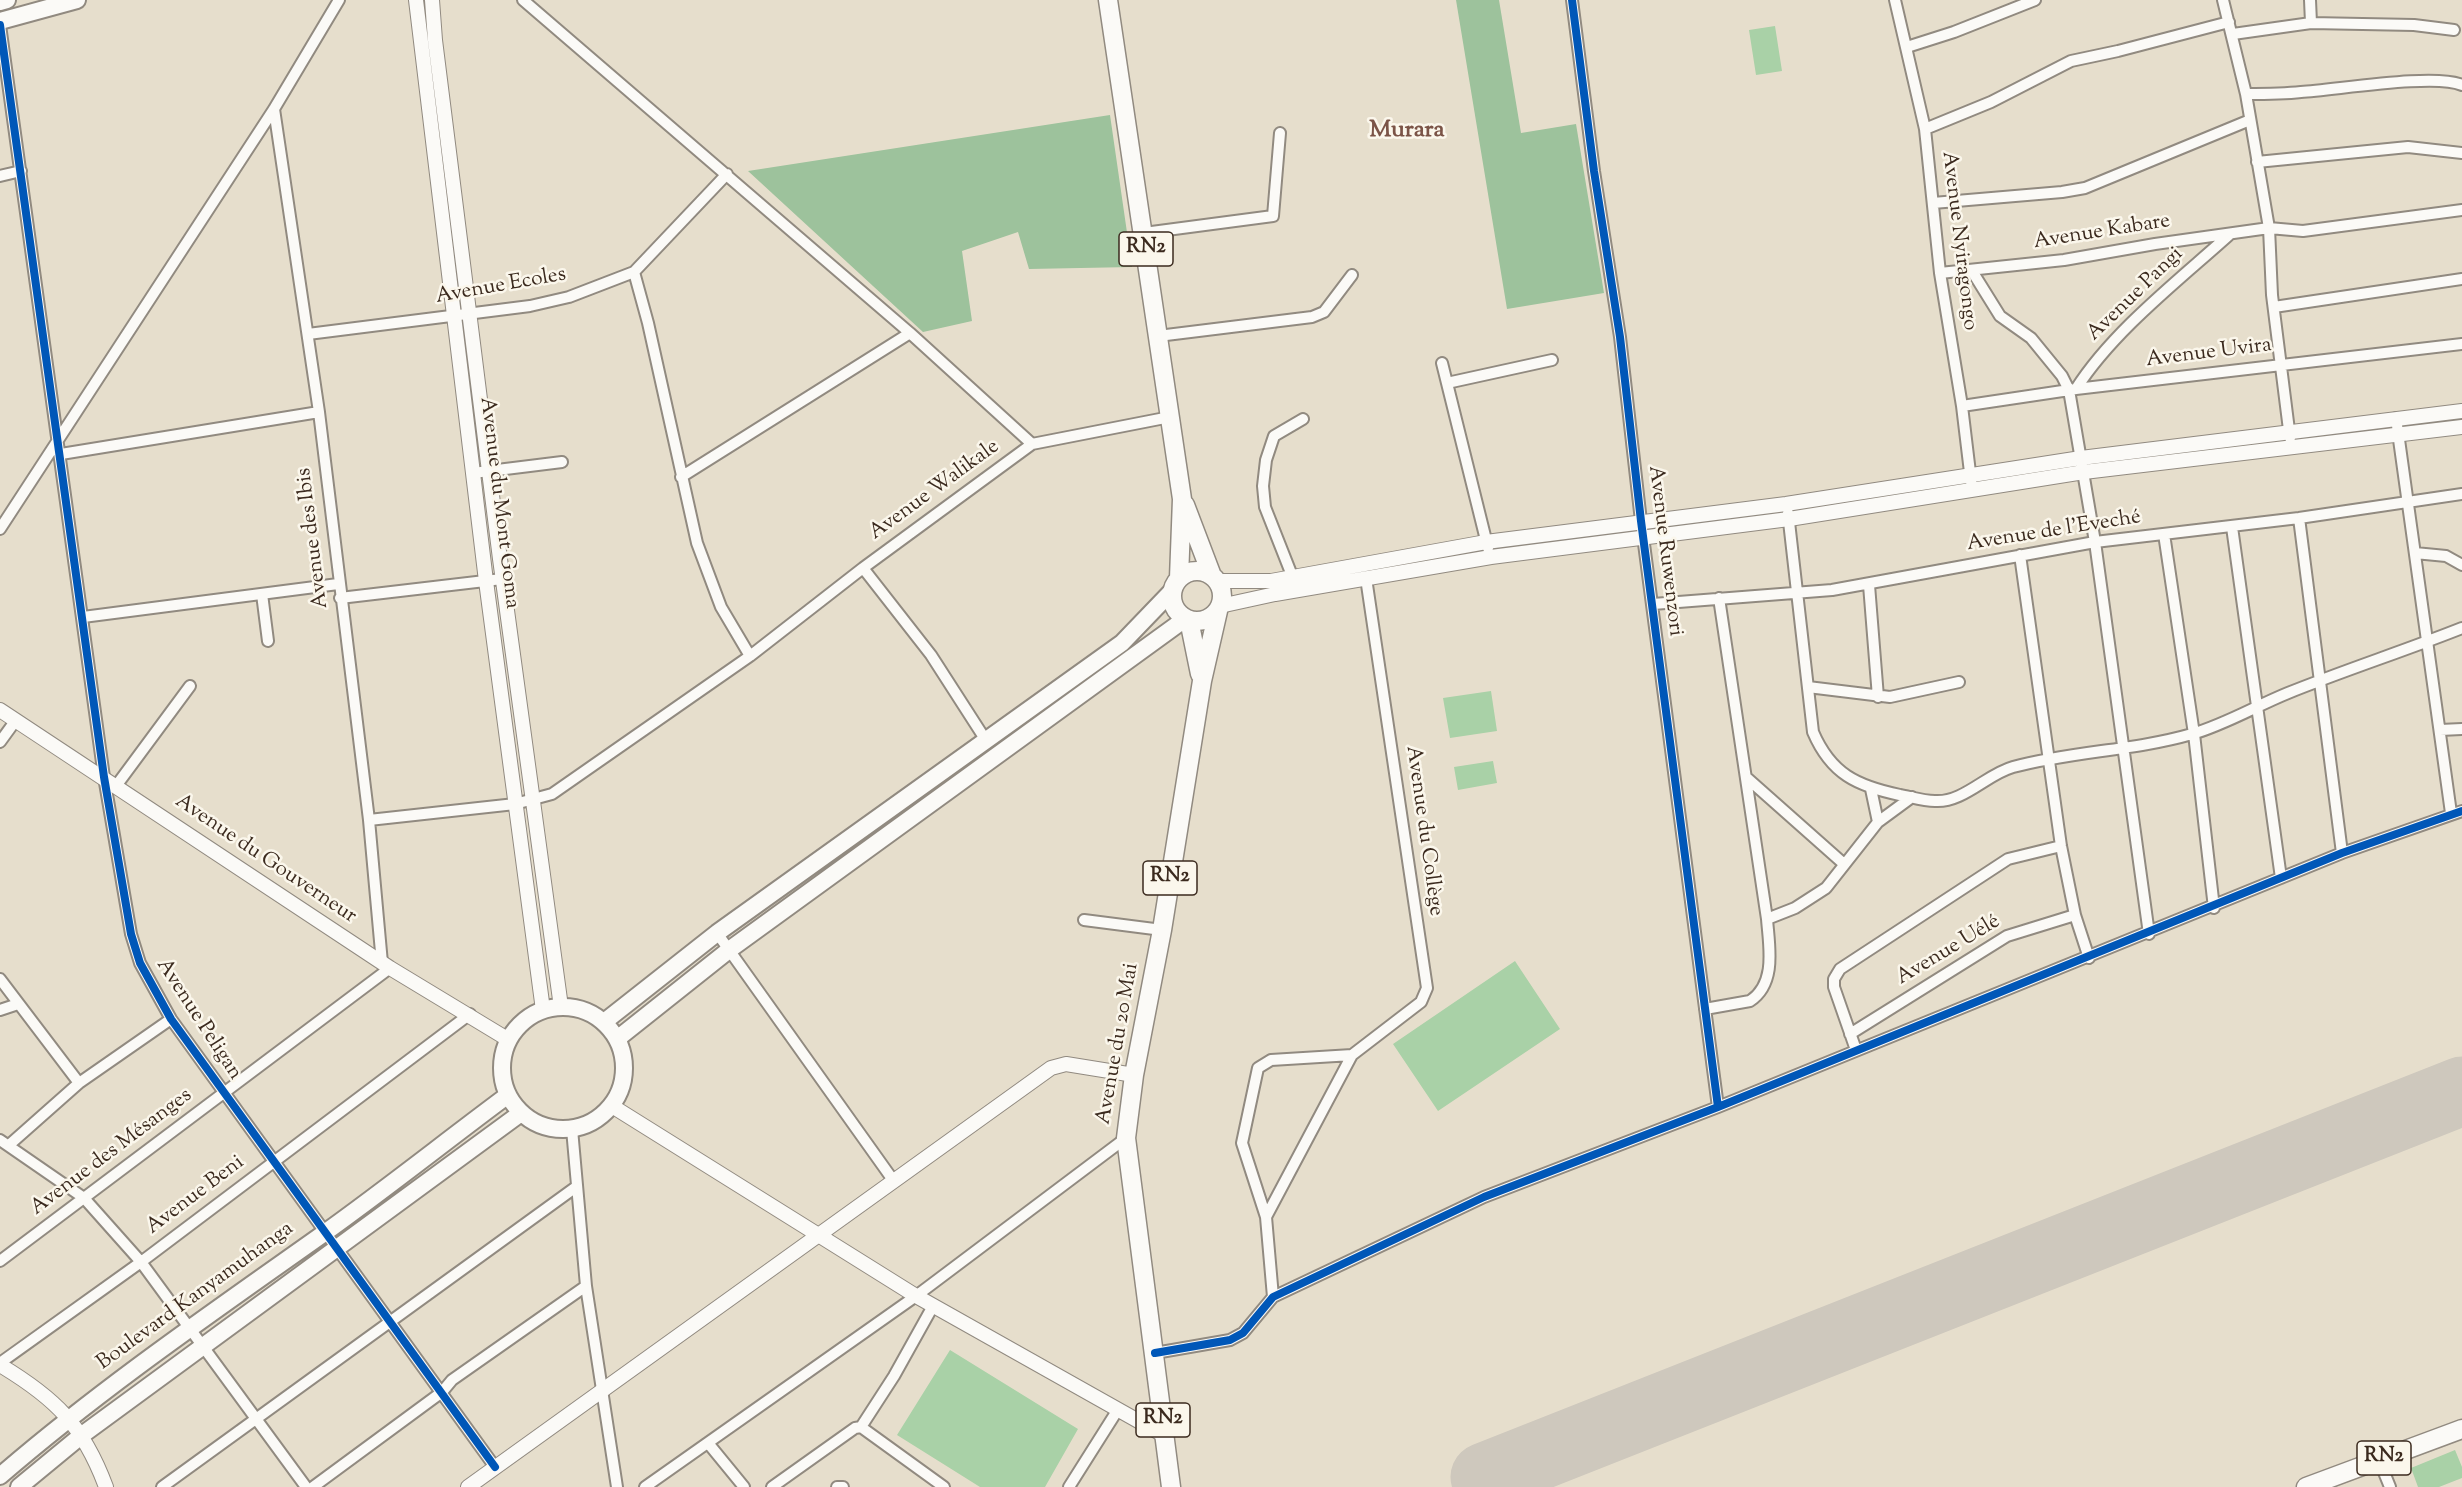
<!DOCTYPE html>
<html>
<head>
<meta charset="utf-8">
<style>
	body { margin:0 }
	canvas { display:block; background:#e6decc }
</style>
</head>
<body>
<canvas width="2462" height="1487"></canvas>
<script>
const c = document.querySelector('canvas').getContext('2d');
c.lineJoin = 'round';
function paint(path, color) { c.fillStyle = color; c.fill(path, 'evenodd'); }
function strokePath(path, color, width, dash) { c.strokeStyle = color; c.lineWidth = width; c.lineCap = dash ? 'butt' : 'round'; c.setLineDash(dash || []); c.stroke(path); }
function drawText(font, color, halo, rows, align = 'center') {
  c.font = font + ' "Sorts Mill Goudy",serif'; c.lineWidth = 5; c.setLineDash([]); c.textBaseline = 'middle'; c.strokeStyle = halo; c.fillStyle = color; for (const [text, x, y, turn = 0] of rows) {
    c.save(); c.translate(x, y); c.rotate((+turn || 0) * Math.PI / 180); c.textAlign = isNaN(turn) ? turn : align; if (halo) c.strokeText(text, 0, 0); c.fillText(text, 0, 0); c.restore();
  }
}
const green = new Path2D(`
	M1775 26 1782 71 1756 75 1749 30Z
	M1491 691 1497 731 1450 738 1443 698Z
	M1493 761 1497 783 1458 790 1454 767Z
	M1515 961 1560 1029 1438 1111 1393 1044Z
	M950 1350 1078 1429 1045 1487H980L897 1435Z
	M2455 1450 2462 1467V1478L2439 1487H2418L2411 1468Z`);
const forest = new Path2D(`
	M1456 0H1499L1521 133 1576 124 1604 293 1507 309Z
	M1110 115 1132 267 1029 269 1018 232 962 251 972 321 923 332 748 171Z`);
const runway = new Path2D(`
	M1485 1477 2462 1091`);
const street = new Path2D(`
	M523 0 910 333 1032 444
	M1572 0 1594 171 1620 337 1641 521 1718 1107
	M1895 0 1925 129 1940 273 1962 406 1972 489
	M2223 0 2246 94 2269 228 2272 295 2290 438
	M2310 0 2311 23
	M0 25 104 777 131 934 140 963 171 1019 495 1467
	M2233 34 2311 23 2414 25 2454 30
	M1907 47 1954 32 2035 0
	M2246 94C2264 94 2283 94 2301 92 2336 90 2435 73 2462 85
	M274 109 319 412 369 820 382 963
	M1925 129 1991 102 2071 61 2118 51 2229 22
	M2257 162 2408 147 2462 153
	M0 176 21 171
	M1933 203 2062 192 2085 188 2250 120
	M1144 233 1273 216 1280 133
	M1972 271 2000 316 2031 338 2062 376 2069 390 2095 542 2149 934
	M634 272 648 323 697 543 721 607 750 656
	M1940 273 2064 260 2155 244 2269 228 2303 231 2462 210
	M2274 307 2462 279
	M308 334 530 306 569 297 634 272 727 174
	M1158 336 1312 317 1324 312 1352 275
	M1442 363 1488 548
	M1447 383 1552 360
	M2076 389C2112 332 2179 280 2229 235
	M1962 406 2076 389 2462 344
	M2396 418 2451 813
	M61 454 319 412
	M473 473 562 462
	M681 477 910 333
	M1788 513 1813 732C1831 774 1857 786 1900 795 1911 797 1923 801 1935 801 1963 803 1987 774 2013 767 2072 751 2133 751 2192 734 2224 725 2256 706 2288 693 2345 670 2404 651 2462 628
	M2299 518 2342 853
	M2232 527 2281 878
	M0 529 274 109 339 0
	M2164 534 2194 734 2214 908
	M2415 553 2446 556 2462 565
	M2020 555 2061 846 2075 915 2089 958
	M863 568 931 655 987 742
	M1293 578 1265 507 1263 486 1266 460 1274 436 1303 419
	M1869 585 1878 697
	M262 594 268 641
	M340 598 502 579
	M1653 604 1832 590 2095 542 2299 518 2462 494
	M83 617 338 584
	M1808 687 1890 697 1959 682
	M2440 730 2462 729
	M0 742 16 720
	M1747 778 1844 864
	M116 786 190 686
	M1871 789 1878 822
	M369 820 515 804 552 794 750 656 863 568 1032 444 1170 417
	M1767 919 1795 908 1826 888 1878 822 1912 797
	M1084 920 1162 930
	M717 933 893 1180
	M0 979 79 1083
	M1705 1009 1750 1001C1777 983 1769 946 1767 919L1719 598
	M0 1010 18 1004
	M1850 1034 2007 936 2075 915
	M1856 1050 1834 987V979L1840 969 2008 859 2061 846
	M572 1129 586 1286 617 1487
	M0 1140 84 1198 141 1262 306 1487
	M9 1145 79 1083 171 1019
	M1266 1217 1352 1055 1421 1002 1427 988 1366 578
	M0 1261 390 968
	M1273 1297 1266 1217 1242 1143 1258 1068 1271 1060 1352 1055
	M1155 1353 1230 1340 1243 1333 1273 1297 1484 1197 1718 1107 2342 853 2462 811
	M0 1363 141 1262 470 1014
	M861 1427 944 1487
	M708 1443 744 1487
	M2379 1460 2390 1487
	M162 1487 576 1187
	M313 1487 442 1392 452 1380 586 1286
	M645 1487 916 1296 1126 1138
	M772 1487 855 1428 861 1427 894 1376 933 1306
	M837 1487H843
	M1069 1487 1117 1411`);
const secondary = new Path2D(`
	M416 0 486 581 543 1010
	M432 0 435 40 500 559 561 1007
	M1217 581H1271L1486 542 1786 504 2081 458 2462 411
	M1220 606 1275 594 1491 557 1789 519 2084 472 2462 427
	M0 710 390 968 509 1040
	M612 1106 916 1296 1165 1436
	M0 1365C55 1398 83 1425 106 1487
	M468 1487 1051 1068 1066 1064 1134 1075`);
const primary = new Path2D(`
	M0 2 7 0
	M0 21 77 0
	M502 1068a61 61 0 1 1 122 0a61 61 0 1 1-122 0Z
	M604 1022 717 933 1122 643 1172 591
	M617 1039 729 950 1185 619
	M0 1476C102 1388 213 1312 323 1234 386 1189 446 1141 508 1095
	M19 1487 82 1435 521 1113`);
const highway = new Path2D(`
	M1108 0 1182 499 1179 578
	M1185 505 1212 576
	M1172 596a25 25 0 1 1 50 0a25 25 0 1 1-50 0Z
	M1189 620 1200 674
	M1171 1487 1126 1138 1134 1075 1162 930 1202 681 1218 611
	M2306 1487 2462 1429`);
const cycleway = new Path2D(`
	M1572 0 1594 171 1620 337 1641 521 1718 1107
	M0 25 104 777 131 934 140 963 171 1019 495 1467
	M1155 1353 1230 1340 1243 1333 1273 1297 1484 1197 1718 1107 2342 853 2462 811`);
const shields = [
	[1146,249,54],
	[1170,878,54],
	[1163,1420,54],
	[2384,1458,54]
];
const shieldNames = [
	["RN2",1146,249],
	["RN2",1170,878],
	["RN2",1163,1420],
	["RN2",2384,1458]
];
const streetNames = [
	["Avenue Kabare",2102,233,-9],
	["Avenue Nyiragongo",1958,241,83],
	["Avenue Ecoles",501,287,-10],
	["Avenue Pangi",2136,295,-44],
	["Avenue Uvira",2209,354,-7],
	["Avenue Walikale",935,491,-36],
	["Avenue du Mont Goma",498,503,83],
	["Avenue de l'Eveché",2054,532,-9],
	["Avenue des Ibis",314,538,-97],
	["Avenue Ruwenzori",1664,551,83],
	["Avenue du Collège",1423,831,82],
	["Avenue du Gouverneur",265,860,34],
	["Avenue Uélé",1949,951,-31],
	["Avenue Peligan",198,1020,57],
	["Avenue du 20 Mai",1119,1044,-80],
	["Avenue des Mésanges",112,1153,-37],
	["Avenue Beni",196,1196,-37],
	["Boulevard Kanyamuhanga",196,1297,-36]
];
const quarterNames = [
	["Murara",1407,132]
];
paint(green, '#a9d1a7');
paint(forest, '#9dc29c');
strokePath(runway, '#cec8bd', 69);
strokePath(street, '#918a80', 14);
strokePath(secondary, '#918a80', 16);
strokePath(primary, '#918a80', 20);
strokePath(highway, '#918a80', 21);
strokePath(street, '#fbfaf7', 10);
strokePath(secondary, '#fbfaf7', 14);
strokePath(primary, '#fbfaf7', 16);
strokePath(highway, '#fbfaf7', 18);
strokePath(cycleway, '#0057b8', 8);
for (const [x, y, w] of shields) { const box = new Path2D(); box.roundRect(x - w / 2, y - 17, w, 34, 4.5); c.fillStyle = '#fbf7ec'; c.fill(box); strokePath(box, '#3b2a1e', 1.5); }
drawText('bold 20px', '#3b2a1e', null, shieldNames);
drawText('21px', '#3b2a1e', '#fbf7ec', streetNames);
drawText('bold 24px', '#7b5447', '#fbf7ec', quarterNames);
</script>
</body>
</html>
